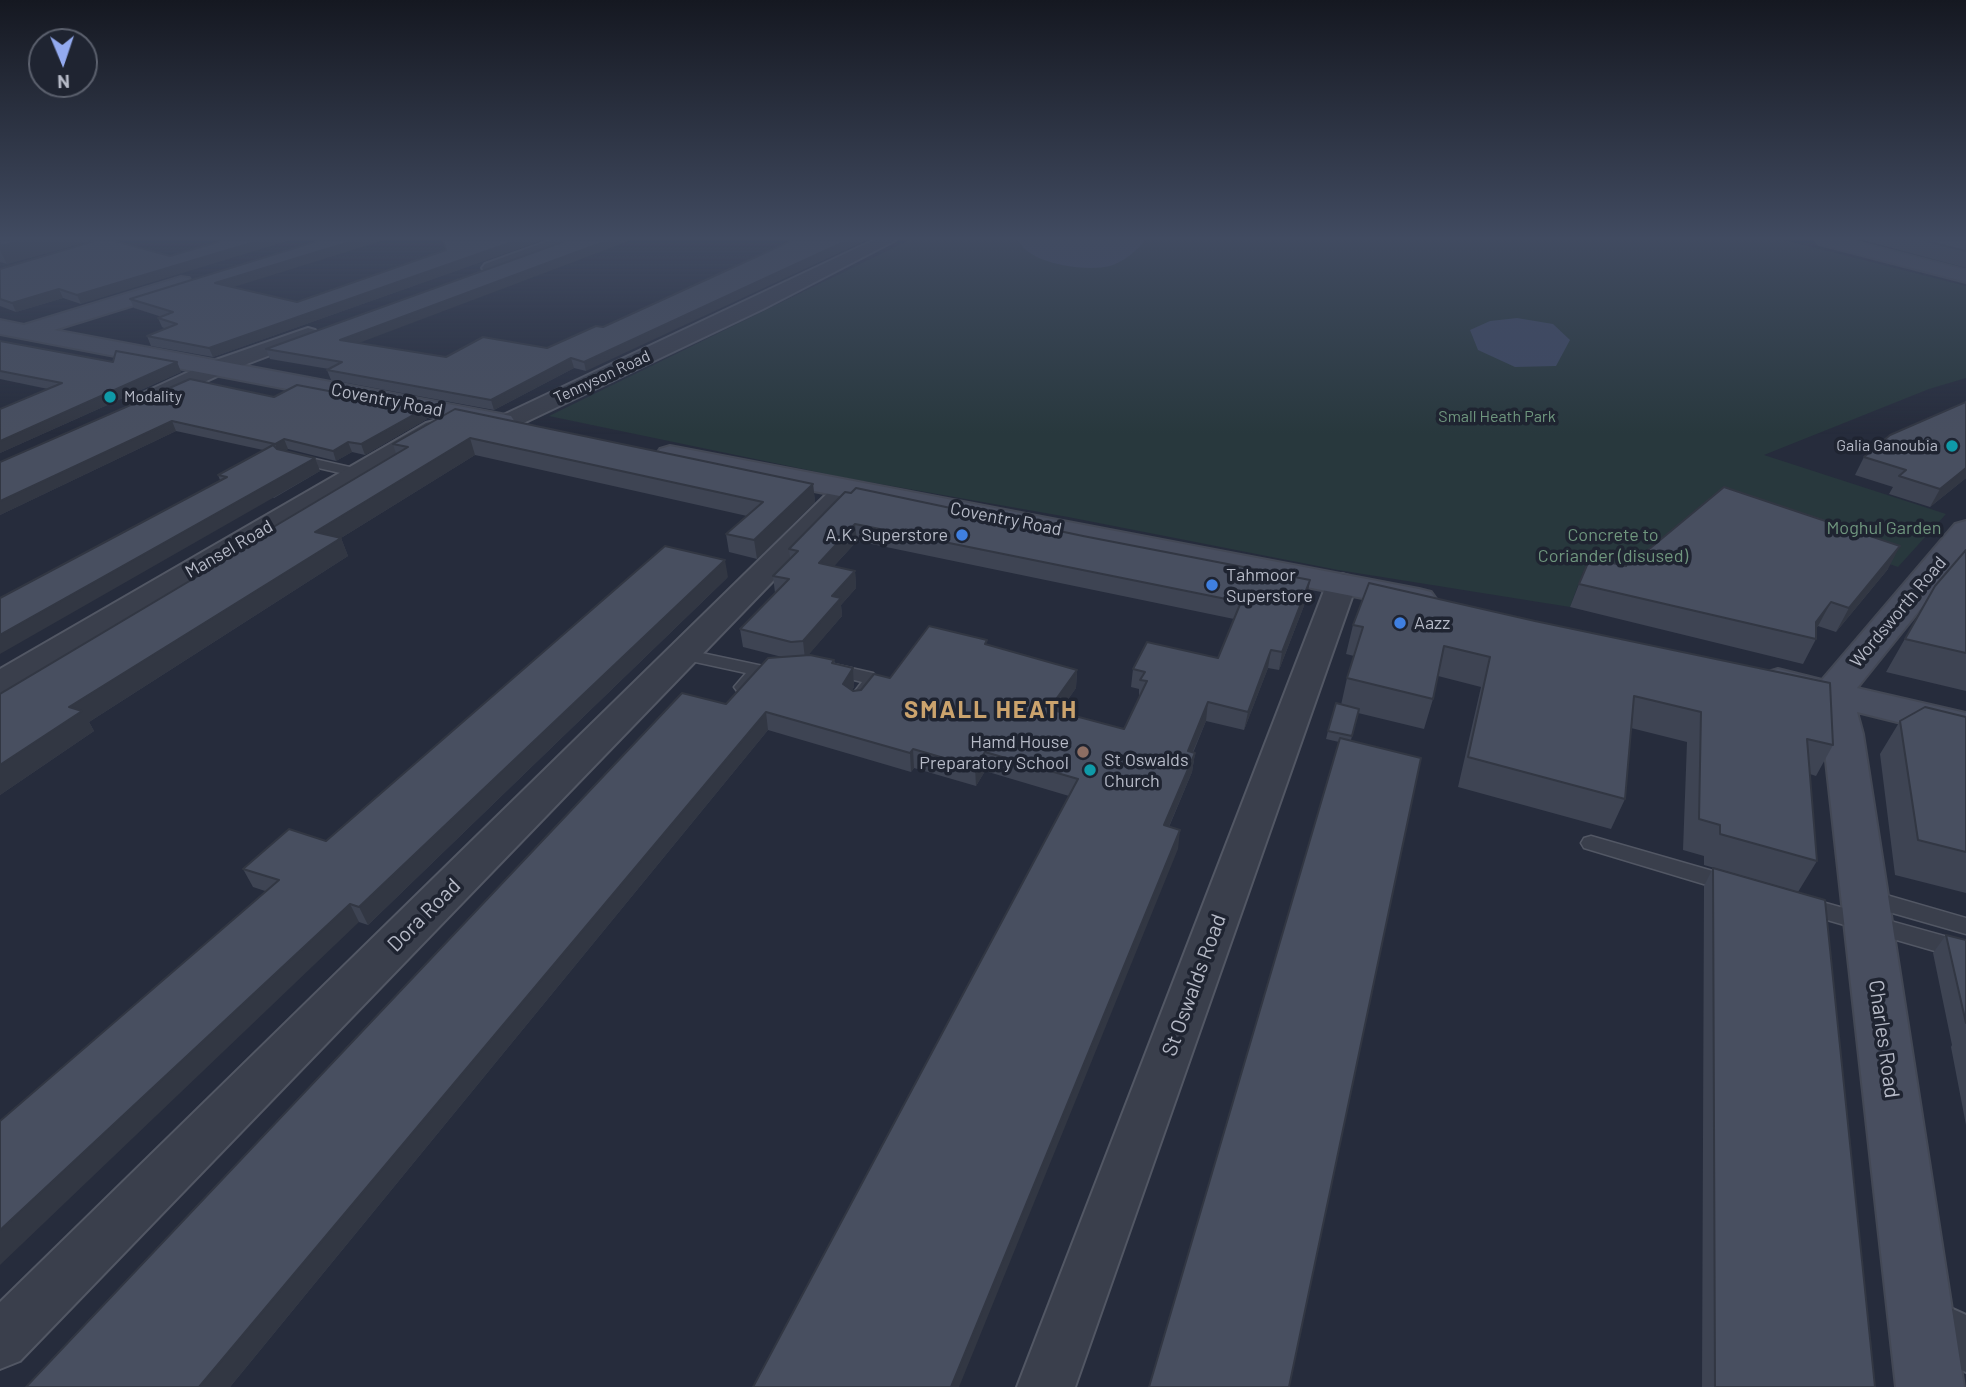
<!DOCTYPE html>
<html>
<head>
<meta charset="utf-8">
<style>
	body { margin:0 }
	#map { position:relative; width:1966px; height:1387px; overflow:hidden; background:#262c3c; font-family:Barlow,sans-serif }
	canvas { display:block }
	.north { position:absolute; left:28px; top:28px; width:70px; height:70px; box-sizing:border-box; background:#1f2431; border:2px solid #5b606d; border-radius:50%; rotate:178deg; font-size:19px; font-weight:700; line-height:28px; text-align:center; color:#b6bac7 }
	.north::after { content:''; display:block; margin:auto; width:24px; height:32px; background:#93aaef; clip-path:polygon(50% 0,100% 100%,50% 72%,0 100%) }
</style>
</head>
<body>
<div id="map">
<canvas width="1966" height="1387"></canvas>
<div class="north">N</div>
</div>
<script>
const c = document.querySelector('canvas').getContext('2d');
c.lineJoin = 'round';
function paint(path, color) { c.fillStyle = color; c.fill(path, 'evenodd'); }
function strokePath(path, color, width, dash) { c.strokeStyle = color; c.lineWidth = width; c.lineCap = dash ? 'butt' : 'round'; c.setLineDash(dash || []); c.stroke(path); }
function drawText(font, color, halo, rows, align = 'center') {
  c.font = font + ' Barlow,sans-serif'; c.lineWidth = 7; c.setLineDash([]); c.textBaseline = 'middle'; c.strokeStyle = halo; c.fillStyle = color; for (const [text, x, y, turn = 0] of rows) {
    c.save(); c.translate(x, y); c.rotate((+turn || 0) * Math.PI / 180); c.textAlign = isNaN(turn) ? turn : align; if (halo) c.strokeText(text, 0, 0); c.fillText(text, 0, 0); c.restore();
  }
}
const green = new Path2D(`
	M909 240H1785L1966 286V378L1929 389 1764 455 1946 514 1898 567 1716 504 1622 580 1583 572 1570 607 1338 570 1068 517 846 478 549 416Z`);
const water = new Path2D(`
	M1018 240H1145C1137 251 1123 262 1110 266 1086 272 1028 264 1018 240Z
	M1517 318 1553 324 1570 340 1556 366 1515 367 1478 350 1470 330 1490 321Z`);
const lane = new Path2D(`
	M297 455 363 470 365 473 358 477 292 462 290 459Z
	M683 649 763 666 766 670 749 691H737L734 687 746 673 677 658 675 654 677 650Z
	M829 663 873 673 880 682 864 703H852L849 699 862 682 823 672 820 668 823 664Z
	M1591 836 1737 878 1741 884 1737 890 1730 892 1584 848 1581 843 1584 838Z
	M1869 890 1966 918V934L1861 904 1858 898 1861 892Z
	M1804 897 1966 942V960L1796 911 1793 905 1796 899Z`);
const street = new Path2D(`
	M551 240H576L573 244 497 272H485L482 268 485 264Z
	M874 240H896L763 309 513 428H497L493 423 497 418Z
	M308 328 315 330 318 334 315 338 226 372 159 403H143L140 398 143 393 210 362Z
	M434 421 442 423 446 428 442 433 12 690 0 693V669L426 423Z
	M847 481 856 483 860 489 856 495 20 1361 0 1369V1302L838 483Z
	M1342 574 1352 577 1357 583 1075 1387H1017L1327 583 1332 577Z
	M1922 1295 1966 1315V1372L1902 1343 1894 1323 1902 1303Z`);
const secondary = new Path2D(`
	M1816 240H1849L1966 270V282L1819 244Z
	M181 277 189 278 192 283 189 288 54 330 501 414 511 416 515 422 511 428 501 430 0 334V320L24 325Z
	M670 446 1419 589 1431 592 1436 599 1431 606 1419 609 660 461 656 455 660 449Z
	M1966 521V552L1857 688 1966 713V739L1857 712 1863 734 1964 1387H1896L1823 734 1815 702 1765 689 1759 681 1765 673 1778 669 1822 680 1955 524Z`);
const wall = new Path2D(`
	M0 240H90L91 241 7 264 0 262Z
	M98 240 81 304 63 298 16 312 0 306V269Z
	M543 240 213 357 151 346 147 336 166 329 162 327 158 318 162 317 134 308 130 299 233 287 297 302Z
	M1862 240H1966V268Z
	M596 326 586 371 574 368 494 410 331 380 327 370 329 369 270 359 266 349 360 343 446 357 547 348Z
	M0 341 113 362H177L181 372 0 453V409L48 389 0 379Z
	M274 397 427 419 365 455 352 452 336 461 288 449 284 451 320 471 274 498 220 480 218 475 263 450 176 431 0 515V462Z
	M1966 402V478L1930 507 1889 494 1893 487 1855 475 1864 457Z
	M455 409 813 484 815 502 757 559 729 552 726 534 747 516 475 455 341 538 348 556 89 722 94 731 0 795V694L257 541 255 538 396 454 393 444Z
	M845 492 1310 580 1307 598 1279 670 1268 668 1244 730 1206 721 1193 753H1195L1192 772 1169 827 1178 849 1069 796 985 771 976 786 914 768 911 772 768 730 230 1387H26L726 704 782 657 743 647 740 629 775 593 773 576 790 558 789 549ZM857 541 1234 619 1218 658 1133 669 1131 687 1139 689V698L1124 729 1059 712 1076 688 1077 670 987 645 890 678 861 690 853 691 852 690 854 687 853 668 835 664 834 660 808 655 842 616 841 605 856 588 855 571 834 566Z
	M1966 550V691L1886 672 1935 586Z
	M1636 560 1888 569 1836 632 1818 626 1816 628V639L1803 664 1570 607 1579 584 1626 566Z
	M728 577 368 925 253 887 243 869 326 841Z
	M1369 583 1833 745 1816 776 1810 774 1817 861 1798 892 1704 865V856L1683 850 1687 742 1631 728 1625 799 1611 829 1458 787 1481 687 1438 676 1433 699 1424 729 1358 713 1351 740 1339 742 1326 739 1328 731 1341 705 1347 678 1354 656 1346 654 1353 625Z
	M1966 717V893L1895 875 1880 754 1900 721Z
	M1713 868 1875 1387H1702L1704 886Z
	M1946 935 1966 940V1125L1951 1047 1952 1045 1933 953Z`);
const shadedWall = new Path2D(`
	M24 240H90L91 241 7 264 0 250V246Z
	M261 240H291L81 304 77 295Z
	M356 240H385L218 292 215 283Z
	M518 240H543L213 357 209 348Z
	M609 240H632L343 349 340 340Z
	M848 240H867L586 371 584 362Z
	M59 289 63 298 16 312 12 303Z
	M571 358 574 368 494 410 491 400Z
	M177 362 181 372 0 453V441Z
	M424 409 427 419 365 455 361 444Z
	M172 421 176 431 0 515V501Z
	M470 438 475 455 341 538 348 556 89 722 94 731 0 795V765L69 707 315 532Z
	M284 439 288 449 279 454 275 444Z
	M348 442 352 452 336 461 333 451Z
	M315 458 320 471 0 654V635Z
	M1966 468V478L1930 507 1940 489Z
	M813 484 815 502 757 559 754 540Z
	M855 524 857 541 821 580 819 563Z
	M1900 546 1888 569 1836 632 1849 608Z
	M725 560 728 577 368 925 359 907Z
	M855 571 856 588 841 605 842 616 805 659 803 641 832 596Z
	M1310 580 1307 598 1279 670 1282 652Z
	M1831 602 1818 626 1810 638 1816 622Z
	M1271 650 1268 668 1244 730 1248 712Z
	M853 668 854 687 844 703 843 684Z
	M1077 670 1076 688 1048 728 1049 709Z
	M1208 702 1206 721 1185 770 1188 751Z
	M766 712 768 730 230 1387H199Z
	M913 749 914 768 911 772 910 753Z
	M985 752V771L976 786 975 767Z
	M1195 753 1192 772 1161 845 1164 825Z
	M1180 830 1178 849 959 1387H951Z
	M350 904 359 922 0 1265V1230Z`);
const building = new Path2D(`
	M0 240H24L0 246Z
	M98 240H111L170 256 225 240H261L77 295 59 289 12 303 0 299V269Z
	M321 240H356L215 283 297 302 446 250 443 240H518L209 348 147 336 177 324 158 318 173 312 130 299Z
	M568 240H609L340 340 446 357 483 337 547 348 596 326 603 327 793 240H848L584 362 571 358 491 400 327 370 342 362 266 349Z
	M1922 240H1966V251Z
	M0 341 113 362 116 351 177 362 0 441V409L62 383 0 371Z
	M190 379 274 397 297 385 424 409 361 444 348 442 333 451 284 439 275 444 172 421 0 501V462Z
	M1966 402V468L1940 489 1899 476 1906 470 1864 457 1890 435Z
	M455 409 813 484 754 540 726 534 763 502 470 438 315 532 341 538 69 707 82 711 0 765V694L260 539 255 538 408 447 393 444Z
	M273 445 277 449 315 458 0 635V598L227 477 218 475Z
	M1724 487 1900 546 1849 608 1831 602 1816 622V639L1579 584 1590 558 1626 566 1629 559 1636 560Z
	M856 488 1083 536 1310 580 1282 652 1271 650 1248 712 1208 702 1188 751 1195 753 1164 825 1180 830 951 1387H753L1078 779 985 752 975 767 913 749 910 753 766 712 199 1387H26L682 693 726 704 768 658 810 655 834 660 832 663 853 668 843 684 853 691 861 690 874 674 890 678 929 626 987 640 985 644 1077 670 1049 709 1124 729 1147 681 1140 680 1145 672 1133 669 1147 642 1218 658 1241 602 855 524 819 563 855 571 832 596 841 598 803 641 791 642 740 629 789 579 773 576 798 551 789 549 845 492 851 493Z
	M665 546 725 560 359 907 350 904 0 1230V1121L279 880 243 869 289 829 326 841Z
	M1966 550V653L1905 639 1935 586Z
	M1369 583 1535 621 1830 683 1833 745 1807 739 1817 861 1720 834V825L1699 819 1701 712 1634 696 1625 799 1468 757 1490 657 1444 646 1433 699 1347 678 1363 627 1353 625Z
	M1336 703 1359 709 1352 736 1328 731Z
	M1925 707 1966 717V852L1918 840 1900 721Z
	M1340 738 1421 758 1289 1387H1149Z
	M1713 868 1825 900 1875 1387H1715Z
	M1946 935 1966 940V1023Z`);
const markers = [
	[110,397,7,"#0f9aa8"],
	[1952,446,7,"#0f9aa8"],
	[962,535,7,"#3f7fe0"],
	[1212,585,7,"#3f7fe0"],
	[1400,623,7,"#3f7fe0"],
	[1083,752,7,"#8d6e63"],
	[1090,770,7,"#0f9aa8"]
];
const farStreetnames = [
	["Tennyson Road",602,377,-25]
];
const farPoinames = [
	["Modality",124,397],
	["Galia Ganoubia",1938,446,"right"]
];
const farParknames = [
	["Small Heath Park",1497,417]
];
const streetNames = [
	["Coventry Road",387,400,11],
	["Coventry Road",1006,519,11],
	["Mansel Road",229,549,-30],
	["Wordsworth Road",1898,612,-50]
];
const parkNames = [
	["Moghul Garden",1884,528],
	["Concrete to",1613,535],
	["Coriander (disused)",1613,556]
];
const poiNames = [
	["A.K. Superstore",948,535,"right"],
	["Tahmoor",1226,575],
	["Superstore",1226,596],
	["Aazz",1414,623],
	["Hamd House",1069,742,"right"],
	["Preparatory School",1069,763,"right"],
	["St Oswalds",1104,760],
	["Church",1104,781]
];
const nearStreetnames = [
	["Dora Road",424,915,-45],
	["St Oswalds Road",1194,985,-70],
	["Charles Road",1884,1039,82]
];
const districtNames = [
	["SMALL HEATH",991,710]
];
paint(green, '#28383d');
paint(water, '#3d4863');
strokePath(lane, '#525764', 3);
strokePath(street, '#525764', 4);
strokePath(secondary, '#434855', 4);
paint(lane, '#3a3f4c');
paint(street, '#3a3f4c');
paint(secondary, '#484e5f');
paint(wall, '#3e4453');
paint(shadedWall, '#323743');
paint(building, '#484f60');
strokePath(building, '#323743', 2);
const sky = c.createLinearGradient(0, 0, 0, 434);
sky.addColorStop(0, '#151821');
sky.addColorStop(0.55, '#414b61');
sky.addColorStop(1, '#414b6100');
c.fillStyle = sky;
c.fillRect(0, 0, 1966, 434);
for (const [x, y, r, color] of markers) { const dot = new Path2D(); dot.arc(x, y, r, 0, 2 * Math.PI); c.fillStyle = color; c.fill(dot); strokePath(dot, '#1f2431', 2.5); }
drawText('16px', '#b6bac7', '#1f2431', farStreetnames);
drawText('16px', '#b6bac7', '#1f2431', farPoinames, 'left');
drawText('16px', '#6f967e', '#1f2431', farParknames);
drawText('18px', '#b6bac7', '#1f2431', streetNames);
drawText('18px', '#6f967e', '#1f2431', parkNames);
drawText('18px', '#b6bac7', '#1f2431', poiNames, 'left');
drawText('21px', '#b6bac7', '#1f2431', nearStreetnames);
c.letterSpacing = '2px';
drawText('bold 24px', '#cba36d', '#1f2431', districtNames);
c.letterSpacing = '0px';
</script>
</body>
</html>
